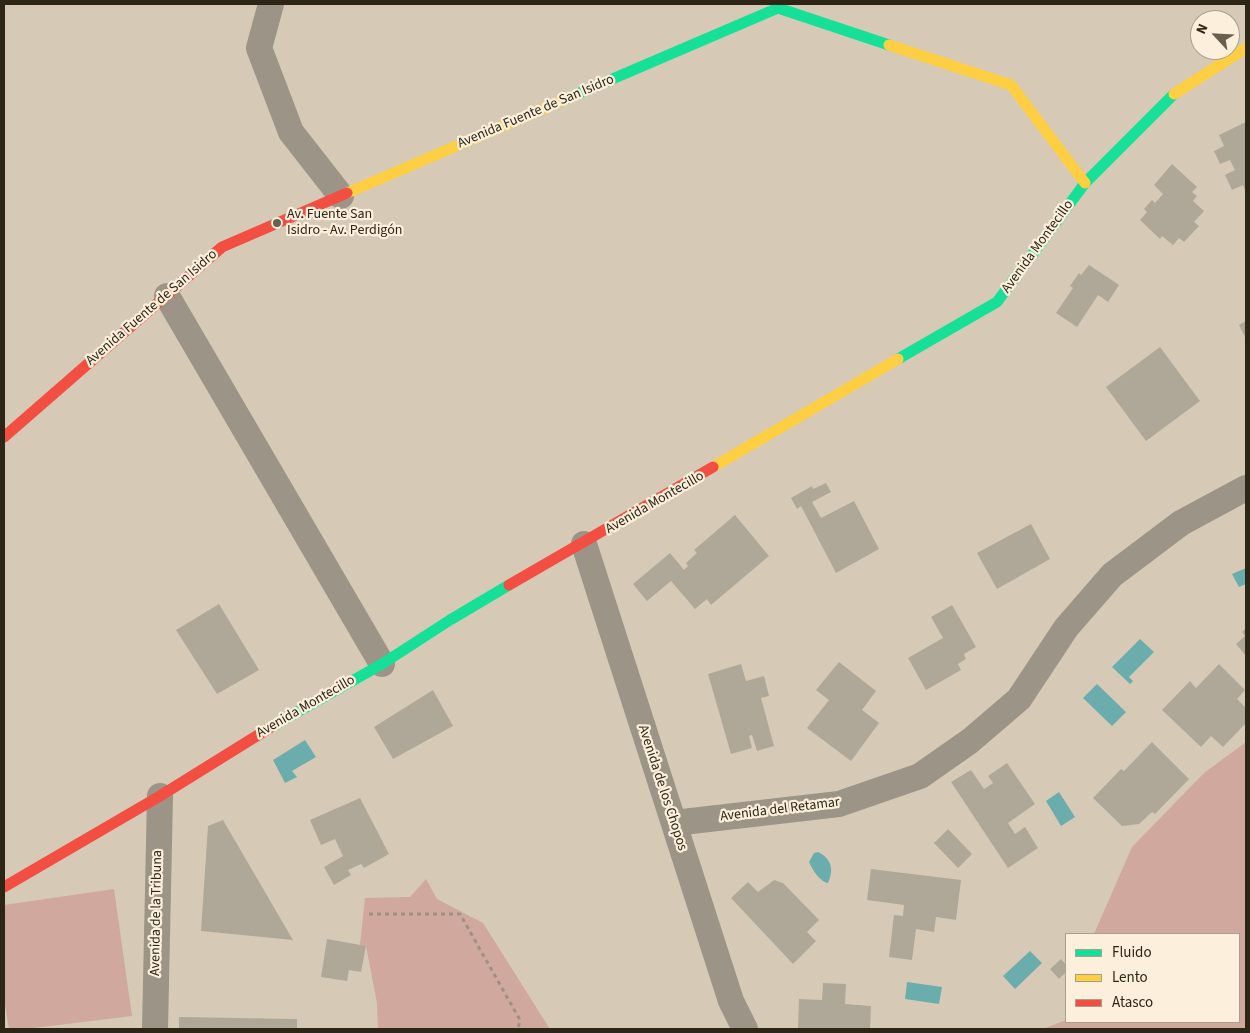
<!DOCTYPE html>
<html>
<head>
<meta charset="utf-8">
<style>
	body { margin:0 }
	#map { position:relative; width:1250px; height:1033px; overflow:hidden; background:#d6cab6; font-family:"Source Sans 3",sans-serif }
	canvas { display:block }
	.frame { position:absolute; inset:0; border:5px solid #2d2516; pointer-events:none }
	.legend { position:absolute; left:1065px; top:933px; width:175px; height:90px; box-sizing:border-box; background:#fcf0dd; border:1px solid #a99f8d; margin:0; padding:6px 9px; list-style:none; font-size:15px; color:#2d2516 }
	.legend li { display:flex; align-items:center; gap:10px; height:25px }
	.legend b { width:25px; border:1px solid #a99f8d }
	.north { position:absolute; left:1190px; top:10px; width:50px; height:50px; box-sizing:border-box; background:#fcf0dd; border:1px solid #a99f8d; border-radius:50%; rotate:295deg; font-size:14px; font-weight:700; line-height:20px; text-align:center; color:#2d2516 }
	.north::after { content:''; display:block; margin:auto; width:18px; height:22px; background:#685f4e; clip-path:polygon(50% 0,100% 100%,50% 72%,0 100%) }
</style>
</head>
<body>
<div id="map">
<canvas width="1250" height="1033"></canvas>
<div class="frame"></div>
<ul class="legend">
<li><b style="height:6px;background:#16e098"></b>Fluido</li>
<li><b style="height:6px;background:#ffcf43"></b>Lento</li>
<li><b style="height:6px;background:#f24e42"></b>Atasco</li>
</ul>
<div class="north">N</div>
</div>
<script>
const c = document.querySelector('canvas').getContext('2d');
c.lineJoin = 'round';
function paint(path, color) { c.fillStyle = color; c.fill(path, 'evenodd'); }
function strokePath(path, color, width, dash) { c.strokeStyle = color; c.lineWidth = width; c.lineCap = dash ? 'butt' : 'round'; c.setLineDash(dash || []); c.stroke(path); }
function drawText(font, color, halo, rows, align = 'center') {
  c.font = font + ' "Source Sans 3",sans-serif'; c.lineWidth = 4.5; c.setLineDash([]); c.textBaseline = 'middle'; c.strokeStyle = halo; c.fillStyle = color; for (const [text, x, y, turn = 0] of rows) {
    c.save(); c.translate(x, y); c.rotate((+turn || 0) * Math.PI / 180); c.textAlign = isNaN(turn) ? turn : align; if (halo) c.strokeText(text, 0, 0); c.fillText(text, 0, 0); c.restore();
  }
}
const green = new Path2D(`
	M1246 742V1029H1043L1066 1020 1239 1022V934H1094L1132 847 1204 773Z
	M426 879 437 899 483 923 550 1029H378L377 1003 366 946 360 945 365 898 410 897Z
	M114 889 132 1016 26 1029H9L4 999V905Z`);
const water = new Path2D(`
	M1246 568V584L1239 587 1232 574Z
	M1140 639 1154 652 1129 677 1133 681 1130 684 1112 667Z
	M1097 684 1126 712 1112 726 1083 698Z
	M305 740 316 757 292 771 297 777 285 783 273 760Z
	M1059 792 1075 817 1061 826 1046 801Z
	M818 852C832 859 834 870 828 883 820 882 812 869 809 862L814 853Z
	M1030 951 1042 963 1015 989 1003 976Z
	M907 982 942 987 939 1004 905 999Z`);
const building = new Path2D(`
	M1246 122V193L1243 185 1232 190 1225 175 1235 170 1230 160 1220 164 1214 151 1224 146 1219 135Z
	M1172 164 1197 187 1192 192 1197 196 1193 201 1204 211 1194 222 1199 226 1184 242 1179 238 1173 245 1162 236 1160 239 1140 220 1147 212 1144 209 1152 200 1155 203 1163 194 1154 185Z
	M1089 265 1119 285 1108 302 1098 295 1077 327 1056 313 1073 288 1070 286 1079 273 1081 275Z
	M1246 321V339L1239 325Z
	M1160 347 1200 401 1146 441 1106 387Z
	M826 483 831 492 812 502 821 518 854 501 879 549 836 573 801 506 797 509 791 498 812 486 813 489Z
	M735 515 769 556 711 605 707 599 695 609 671 581 647 601 633 584 670 553 684 570 688 566 686 563 697 553 694 550Z
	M1031 524 1050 559 997 589 977 553Z
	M219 604 259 670 217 694 176 630Z
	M952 605 976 647 964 654 966 659 958 664 961 670 926 690 908 658 943 638 931 617Z
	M1246 628V656L1236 644 1245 636 1242 632Z
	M839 662 876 691 862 710 879 723 851 761 807 728 829 700 816 690Z
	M741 664 746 681 764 676 769 696 761 698 774 746 757 751 752 735 749 736 752 748 731 754 708 674Z
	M1219 664 1245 690 1237 699 1246 708V723L1223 747 1211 736 1201 747 1162 710 1190 681 1196 688Z
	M433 690 453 726 393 759 374 727Z
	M1152 742 1189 779 1155 814 1152 812 1139 824 1122 826 1093 798 1121 769 1124 771Z
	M1007 763 1035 804 1008 823 1015 834 1025 827 1038 848 1008 868 951 782 971 770 984 789 993 783 988 776Z
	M360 798 389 854 364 868 361 864 348 870 351 875 334 885 324 867 343 856 335 839 321 845 310 820Z
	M223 820 293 940 201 931 208 826Z
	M948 829 972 854 958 868 934 843Z
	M871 869 961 880 956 920 936 917 934 932 916 929 912 960 889 957 894 915 903 916 904 905 867 900Z
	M774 880 783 883 819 920 807 932 816 941 793 964 731 898 748 882 758 892Z
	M327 939 366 946 361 972 349 970 347 981 321 977Z
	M1061 959 1066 965V972L1059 979 1050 969Z
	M823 983 846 984 845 1004 871 1006 870 1029H798L799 999 822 1000Z
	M179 1017 297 1019V1029H179Z`);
const path = new Path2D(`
	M369 914H460L520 1020 518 1029`);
const street = new Path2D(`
	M271 4 259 48 291 132 341 196
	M167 296 382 664
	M584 544 731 1001 745 1029
	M674 823 839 804 920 776 970 741 1019 699 1066 628 1112 575 1181 523 1246 488
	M155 1029 160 796`);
const fast = new Path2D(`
	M561 101 778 8 889 45
	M898 359 997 302 1085 183 1174 94
	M271 727 382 664 450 620 509 585`);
const slow = new Path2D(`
	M889 45 1011 85 1085 183
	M1174 94 1246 48
	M347 193 561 101
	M713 467 898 359`);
const jam = new Path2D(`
	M4 437 222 247 347 193
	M509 585 713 467
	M4 887 160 796 271 727`);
const markers = [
	[277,223,5,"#685f4e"]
];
const streetNames = [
	["Avenida Fuente de San Isidro",536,112,-23],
	["Avenida Montecillo",1038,247,-54],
	["Avenida Fuente de San Isidro",152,308,-41],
	["Avenida Montecillo",655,503,-30],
	["Avenida Montecillo",306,707,-30],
	["Avenida de los Chopos",662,788,72],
	["Avenida del Retamar",780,810,-7],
	["Avenida de la Tribuna",157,913,-89]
];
const poiNames = [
	["Av. Fuente San",287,215],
	["Isidro - Av. Perdigón",287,231]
];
paint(green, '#d0a89e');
paint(water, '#6aadac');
paint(building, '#afa898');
strokePath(path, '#9a9385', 3, [4, 4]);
strokePath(street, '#9c9486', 26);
strokePath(fast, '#16e098', 11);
strokePath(slow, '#ffcf43', 11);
strokePath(jam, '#f24e42', 11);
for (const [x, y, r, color] of markers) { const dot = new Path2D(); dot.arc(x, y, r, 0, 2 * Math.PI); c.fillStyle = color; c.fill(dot); strokePath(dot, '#fcf0dd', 2); }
drawText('14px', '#2d2516', '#fcf0dd', streetNames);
drawText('14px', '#2d2516', '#fcf0dd', poiNames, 'left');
</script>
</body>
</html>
